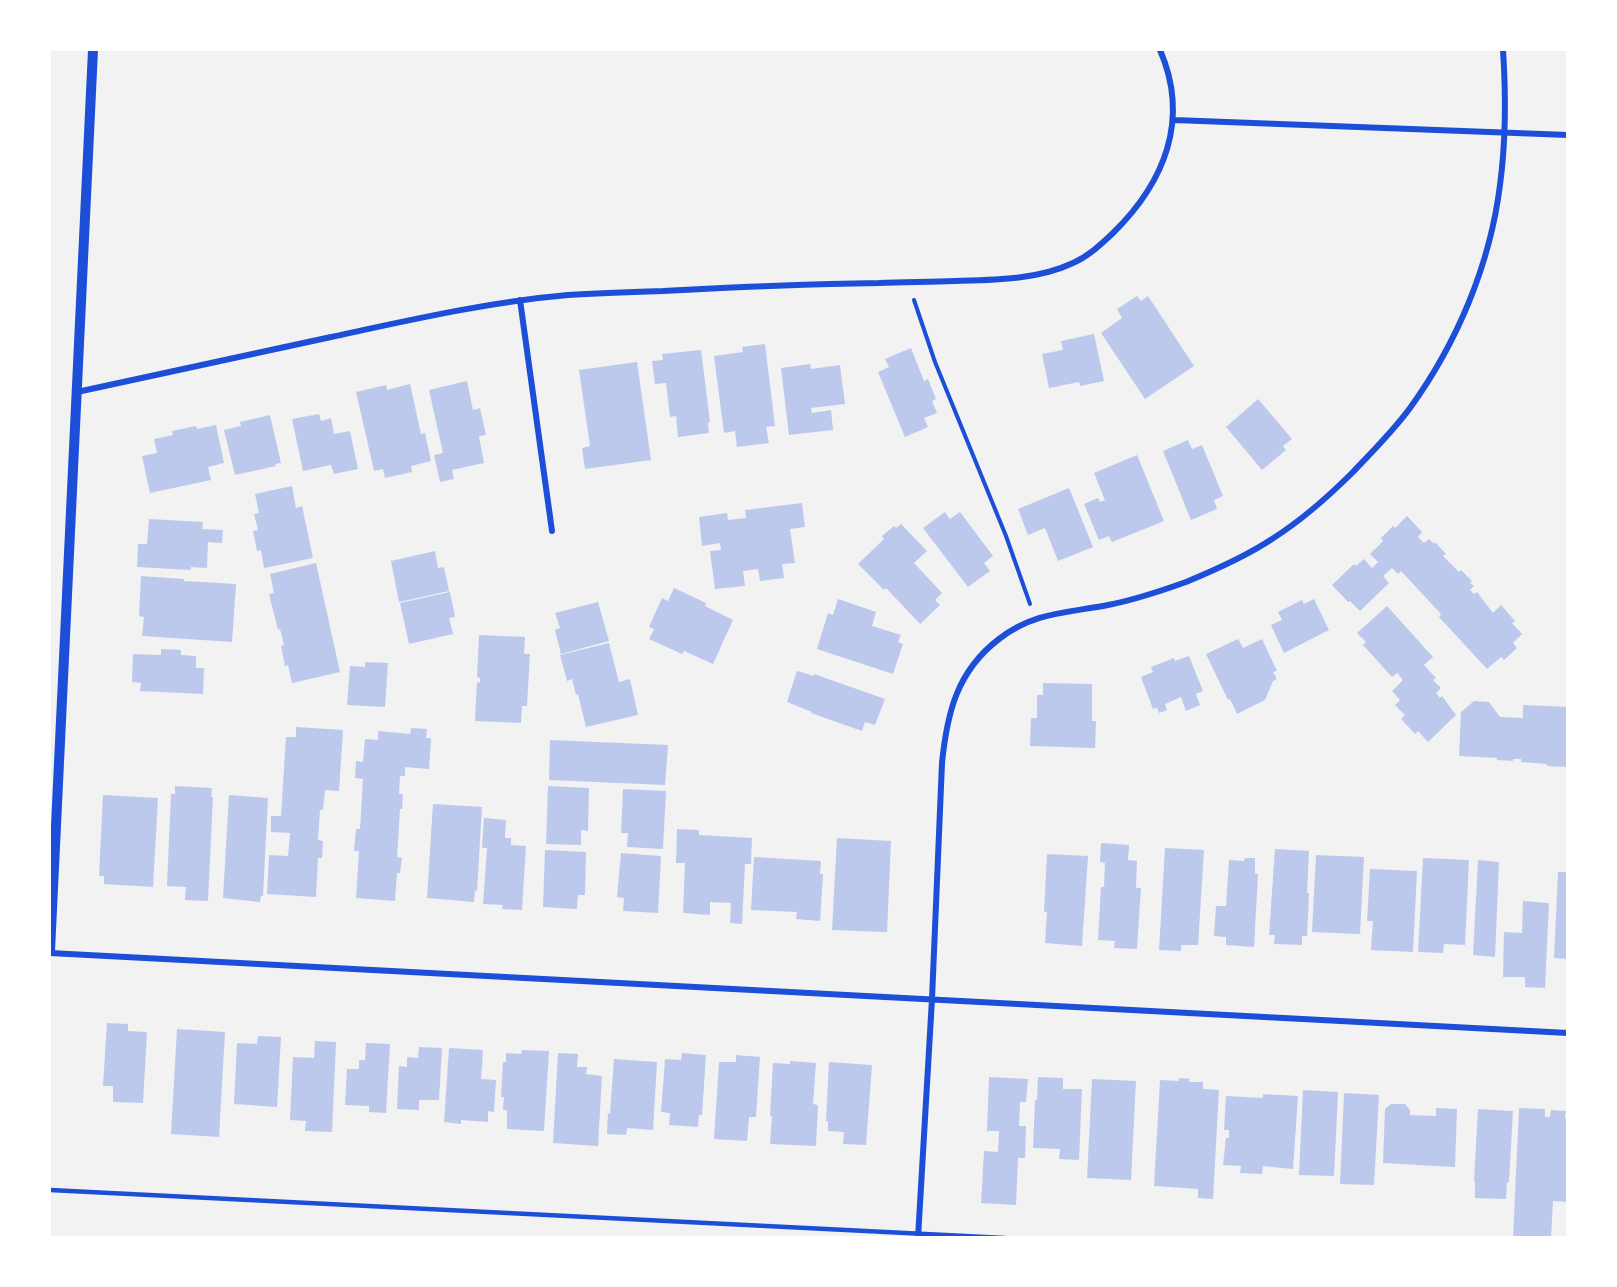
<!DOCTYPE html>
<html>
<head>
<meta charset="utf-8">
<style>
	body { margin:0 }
	#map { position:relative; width:1617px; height:1287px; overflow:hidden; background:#f2f2f2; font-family:"Golos Text",sans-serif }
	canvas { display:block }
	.frame { position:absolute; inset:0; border:51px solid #fff; pointer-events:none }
</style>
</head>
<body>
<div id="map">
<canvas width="1617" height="1287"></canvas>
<div class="frame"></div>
</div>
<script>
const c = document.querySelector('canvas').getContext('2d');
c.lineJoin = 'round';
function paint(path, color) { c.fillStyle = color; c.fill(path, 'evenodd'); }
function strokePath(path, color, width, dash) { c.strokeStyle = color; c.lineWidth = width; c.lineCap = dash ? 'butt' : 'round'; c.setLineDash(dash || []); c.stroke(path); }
const building = new Path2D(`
	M1137 296 1141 301 1148 296 1194 366 1145 399 1101 333 1122 318 1117 309Z
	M1094 334 1104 381 1080 386 1079 382 1049 388 1042 354 1063 350 1061 341Z
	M765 344 775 426 766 427 769 443 737 447 735 431 724 433 714 356 743 352 742 347Z
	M911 348 924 381 928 379 936 399 932 401 937 413 924 418 928 427 905 437 878 372 889 367 885 359Z
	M701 350 710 422 708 423 709 433 678 437 676 416 670 417 666 383 655 384 652 361 663 360 662 354Z
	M637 362 651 460 585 469 582 448 590 446 579 370Z
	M810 364 811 369 840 365 845 404 811 408 812 413 831 410 833 430 789 435 781 368Z
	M467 381 473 410 480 408 486 435 479 436 484 463 452 470 454 479 440 482 434 455 443 453 429 390Z
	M410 384 421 434 425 433 431 461 411 466 412 472 385 478 383 469 374 471 356 392 386 385 387 390Z
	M1258 399 1292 439 1283 446 1286 450 1262 470 1226 427Z
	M319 414 321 421 331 418 334 434 350 431 358 469 334 474 331 465 303 471 292 419Z
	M270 415 281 463 275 464 276 466 235 475 224 430 241 426 240 422Z
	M216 425 224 463 208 467 211 480 150 493 142 456 157 453 154 439 173 435 172 431 196 426 197 429Z
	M1188 440 1192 449 1202 445 1223 496 1214 500 1217 509 1191 520 1163 451Z
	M1137 455 1164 521 1112 542 1109 536 1099 540 1084 504 1098 498 1100 502 1105 500 1094 473Z
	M292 486 296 508 302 506 313 558 264 568 261 550 257 551 253 531 258 530 254 514 259 513 255 494Z
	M1069 488 1093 547 1058 561 1045 528 1028 535 1018 509Z
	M802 503 805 527 790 529 795 563 782 564 784 578 760 581 758 569 743 571 745 586 715 589 710 551 721 550 720 543 702 546 699 517 727 513 728 520 746 518 745 510Z
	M945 512 950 519 960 512 993 556 984 563 990 571 968 587 923 528Z
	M1407 516 1422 532 1418 537 1424 543 1429 539 1434 544 1435 542 1446 554 1443 556 1459 572 1461 570 1472 581 1470 583 1474 586 1470 590 1474 594 1477 592 1493 613 1501 605 1515 621 1512 623 1522 634 1513 643 1517 648 1504 660 1501 657 1487 669 1439 617 1441 614 1401 571 1398 574 1392 568 1383 576 1389 583 1360 611 1350 601 1348 602 1332 585 1354 564 1356 566 1364 559 1372 568 1378 562 1370 554 1383 541 1381 538 1393 526 1395 528Z
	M149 519 203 522 202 529 223 530 222 543 208 542 207 568 191 567V570L137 567 138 544H147Z
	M901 524 927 551 914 563 942 593 935 600 940 605 920 624 886 588 884 590 858 564 884 539 882 536 894 526 896 528Z
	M435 551 438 568 444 567 449 591 399 602 391 561Z
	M316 563 340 672 292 683 288 665 285 666 281 646 284 645 280 629 278 630 269 594 274 593 270 574Z
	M141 576 184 579V581L236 584 232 642 142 636 144 617 139 616Z
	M674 588 706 603 705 606 733 620 713 664 684 651 682 654 649 639 654 629 649 627 662 598 668 601Z
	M450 592 455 617 449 618 453 634 409 644 400 603Z
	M838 599 876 612 872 626 901 635 898 642 903 644 893 674 817 649 828 613 833 615Z
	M1314 599 1329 630 1284 653 1271 625 1282 620 1278 612 1302 600 1304 604Z
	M598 602 609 641 561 654 555 630 560 628 555 613Z
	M1387 606 1433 657 1424 665 1436 678 1433 680 1441 688 1436 693 1440 698 1442 696 1456 715 1428 742 1418 731 1415 734 1401 719 1405 715 1395 705 1400 700 1392 691 1403 680 1397 673 1392 677 1363 645 1366 642 1357 633Z
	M479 635 525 637 524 654H530L527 706H522L521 723 475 721 477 682 480 683V678L477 677Z
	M1238 639 1243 648 1262 639 1277 671 1273 672 1277 679 1273 681 1265 700 1237 714 1230 699 1228 700 1206 654Z
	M609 643 619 682 630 679 638 715 586 727 578 694 576 695 572 679 567 681 560 655Z
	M161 649 181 650V655L196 656V668H204L203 694 140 691 141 683 132 682 133 654 161 655Z
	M1189 656 1203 691 1196 694 1200 705 1186 711 1181 697 1165 704 1167 710 1159 713 1157 708 1153 709 1141 677 1153 672 1151 667 1174 658 1175 661Z
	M365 662 388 663 385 707 347 705 350 666 365 667Z
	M797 671 814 676V674L885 699 875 725 865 722 862 731 811 713 812 712 787 702Z
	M1043 683 1092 684V721H1096L1095 748 1030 746 1031 718H1037V695H1043Z
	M1474 701 1489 702 1500 717 1523 718V705L1568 707V767L1547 766V764L1521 762V759H1513V761L1497 760V758L1459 756 1461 712Z
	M296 727 343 730 339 791 325 790 323 810H320L318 840 323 841 322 858H318L316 897 267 894 269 855 288 856 290 833 271 832V816H281L286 737H296Z
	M411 728 427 729 426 738H431L429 769 405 767V776H400L399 794H403L402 809H400L397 857 402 858 400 873H397L395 901 356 898 359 851H354L356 829H360L363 779 355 778 356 761 363 762 365 739 378 740V731L410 734Z
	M550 740 668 745 665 785 549 780Z
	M175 786 212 788 211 797H213L208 901 185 900 186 887 167 886 171 794H175Z
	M548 786 589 788 588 831 581 830V845L546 844Z
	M623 789 666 791 663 849 627 847 628 833H621Z
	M103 795 158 798 153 887 104 884V876H99Z
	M229 795 268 798 263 896H261L260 902 223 898Z
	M433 804 482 807 477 891 475 890 474 902 427 898Z
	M484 818 506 820 505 838H511V845L526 846 522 910 502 909 503 905 483 904 487 848H482Z
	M677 829 699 830V835L752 838 751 864H745L742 924 730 923 731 903 710 902V915L683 913 685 863H676Z
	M837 838 891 841 887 932 832 930Z
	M1101 843 1129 845 1128 860 1137 861 1136 888H1141L1137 949 1114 948 1115 941 1098 940 1101 887H1104L1105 863 1100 862Z
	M1165 848 1204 850 1198 945H1181V951L1159 950Z
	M1275 849 1309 851 1307 893H1309L1307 936H1302V945L1274 944 1275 935H1269Z
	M545 850 586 852 585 895H578L577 909 543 907Z
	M621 853 661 856 658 913 623 911 624 898 617 897Z
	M1047 854 1088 856 1082 946 1045 943 1047 912H1044Z
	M1316 855 1364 857 1360 934 1312 932Z
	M754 857 821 861 820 874H823L820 921 796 919 797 912 751 910Z
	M1245 858H1255V874H1258L1254 947 1226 945V937L1214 936 1216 906H1226L1229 860 1244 861Z
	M1423 858 1469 860 1465 945 1444 944 1443 953 1418 952Z
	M1478 860 1499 862 1495 957 1473 955Z
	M1370 869 1417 871 1413 952 1371 950 1373 921H1367Z
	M1558 872H1568V959L1554 958Z
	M1523 901 1549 903 1545 988 1525 987V977H1503L1504 932 1522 933Z
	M107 1023 128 1024V1031L147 1032 143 1103 113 1102V1086H103Z
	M177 1029 225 1032 219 1137 171 1134Z
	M258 1036 281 1037 277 1107 234 1104 237 1043 257 1044Z
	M315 1041 336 1042 332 1132 305 1131 306 1121 290 1120 293 1057 314 1058Z
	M366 1043 390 1044 386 1113 369 1112V1106L345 1105 347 1069H359V1060H365Z
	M419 1047 442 1048 439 1100H419V1110L397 1109 399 1066 407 1067V1057L418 1058Z
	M449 1048 483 1050 481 1079 496 1080 494 1112 488 1111V1122L461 1120V1124L444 1122Z
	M522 1050 549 1051 544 1131 507 1129V1110H503L504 1097H501L503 1062H506V1053L521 1054Z
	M558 1053 578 1054 577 1067H587L586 1074 602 1076 598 1146 553 1143Z
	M682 1053 706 1055 702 1115H699L698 1127 669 1125 670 1113 661 1112 665 1059 681 1060Z
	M736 1055 760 1057 756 1117H749L747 1141 714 1139 719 1062H736Z
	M614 1059 657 1062 653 1130 627 1128 626 1135 607 1134 608 1113 610 1114Z
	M790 1061 816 1063 813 1104 818 1105 816 1146 770 1144 772 1116H770L773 1063 790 1064Z
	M829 1062 872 1065 866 1145 843 1144 844 1132 828 1131V1121H826Z
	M989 1077 1028 1079 1026 1102H1020L1019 1126H1026L1025 1158H1018L1016 1205 981 1203 984 1151 998 1152 999 1131H987Z
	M1038 1077 1063 1078V1089H1082L1079 1160 1059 1159 1060 1149 1033 1148 1035 1100H1037Z
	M1179 1078 1190 1079 1189 1082H1203V1089L1219 1090 1213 1199 1198 1198V1189L1154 1186 1160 1080 1179 1081Z
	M1092 1079 1136 1081 1131 1180 1087 1178Z
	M1303 1090 1338 1092 1334 1176 1299 1175Z
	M1344 1093 1379 1095 1374 1185 1340 1184Z
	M1263 1094 1298 1096 1293 1169 1263 1166 1262 1174 1240 1173 1241 1166 1223 1165 1226 1138H1229V1130H1224L1226 1096 1263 1098Z
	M1391 1104H1405L1410 1110V1115L1436 1116V1108L1457 1109 1455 1167 1383 1163 1385 1109Z
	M1519 1108 1545 1109V1117H1550L1551 1110 1566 1111 1565 1118H1568V1202L1553 1201 1551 1238H1513Z
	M1478 1109 1513 1111 1509 1182H1507L1506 1199 1475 1198V1181H1474Z`);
const path = new Path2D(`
	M914 300 935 362 1006 536 1030 604`);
const service = new Path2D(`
	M50 1190 1005 1238`);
const minor = new Path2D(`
	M1174 120 1568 135
	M520 300 552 531
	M77 392C161 373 246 355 331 337 410 320 488 302 568 295 600 293 631 292 663 291 735 287 807 284 879 283 904 282 929 282 955 281 994 280 1037 280 1073 263 1089 256 1101 244 1113 233 1165 182 1190 119 1160 50
	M50 953 1568 1033
	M918 1238 932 999 942 763C947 713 957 671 999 639 1034 612 1067 613 1108 605 1134 600 1161 591 1186 582 1215 570 1245 557 1272 539 1302 520 1328 497 1353 472 1372 452 1394 430 1410 408 1457 343 1490 265 1500 185 1506 140 1506 95 1503 50`);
const tertiary = new Path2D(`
	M50 951 93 50`);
paint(building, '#bdc9ec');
strokePath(path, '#1d4ed8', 4);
strokePath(service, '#1d4ed8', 4.5);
strokePath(minor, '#1d4ed8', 6);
strokePath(tertiary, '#1d4ed8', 10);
</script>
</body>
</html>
